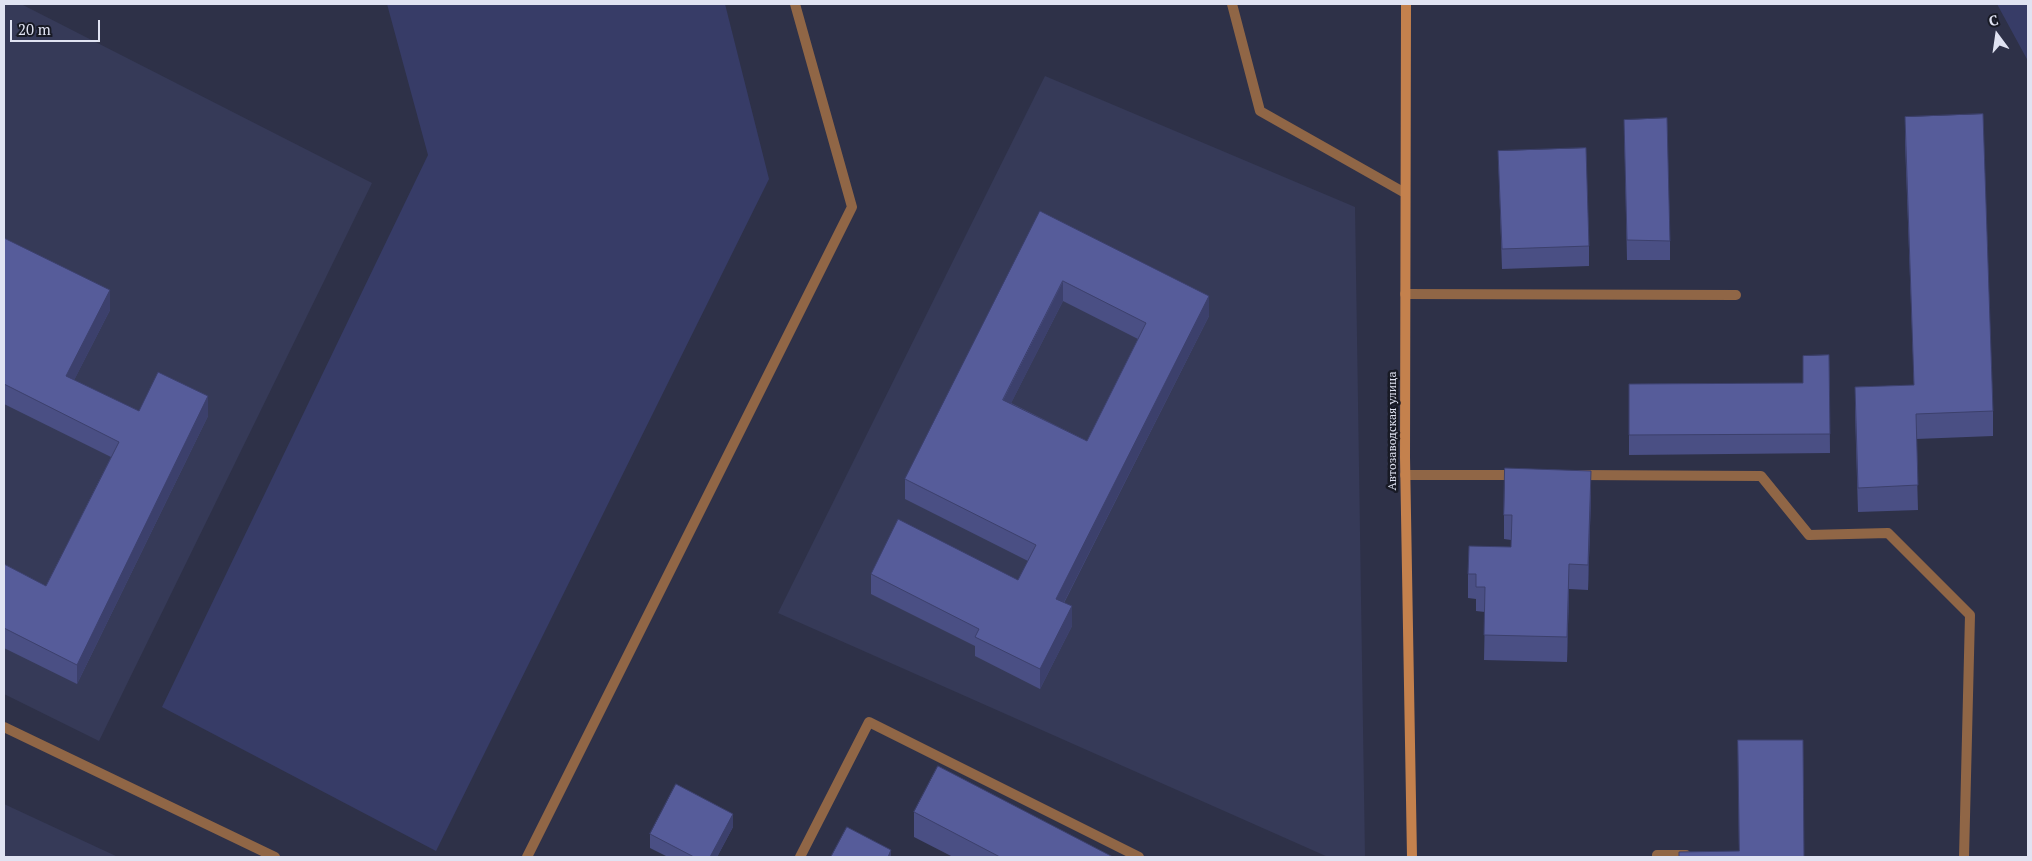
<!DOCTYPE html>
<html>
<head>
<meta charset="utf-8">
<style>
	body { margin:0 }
	#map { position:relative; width:2032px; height:861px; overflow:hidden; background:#2e3148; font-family:"PT Serif",serif }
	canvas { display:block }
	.frame { position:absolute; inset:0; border:5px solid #e0e3f2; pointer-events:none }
	.north { position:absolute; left:1972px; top:10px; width:50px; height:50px; -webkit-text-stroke:4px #181a25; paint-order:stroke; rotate:346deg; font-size:14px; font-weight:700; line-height:20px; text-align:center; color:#e0e3f2 }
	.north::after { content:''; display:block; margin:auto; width:18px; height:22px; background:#e0e3f2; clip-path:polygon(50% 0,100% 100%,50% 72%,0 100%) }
	.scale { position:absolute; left:10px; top:20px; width:90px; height:22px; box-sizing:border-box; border:2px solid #e0e3f2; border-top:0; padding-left:6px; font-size:15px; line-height:18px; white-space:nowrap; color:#e0e3f2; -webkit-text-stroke:4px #181a25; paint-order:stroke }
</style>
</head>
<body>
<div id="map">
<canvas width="2032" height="861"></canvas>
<div class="frame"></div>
<div class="north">С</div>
<div class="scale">20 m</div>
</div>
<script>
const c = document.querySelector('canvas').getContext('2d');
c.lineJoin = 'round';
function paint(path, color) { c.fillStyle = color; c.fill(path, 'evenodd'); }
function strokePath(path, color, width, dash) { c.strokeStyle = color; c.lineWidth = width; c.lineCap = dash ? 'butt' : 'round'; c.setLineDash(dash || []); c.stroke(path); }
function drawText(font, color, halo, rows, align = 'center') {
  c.font = font + ' "PT Serif",serif'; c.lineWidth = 5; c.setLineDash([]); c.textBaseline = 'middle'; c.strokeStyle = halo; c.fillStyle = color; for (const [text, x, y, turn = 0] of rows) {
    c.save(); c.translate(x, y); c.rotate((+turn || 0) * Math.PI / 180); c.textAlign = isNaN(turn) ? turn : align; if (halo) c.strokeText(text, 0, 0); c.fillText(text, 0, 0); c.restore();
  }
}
const built = new Path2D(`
	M4 4H21L372 183 99 741 4 694Z
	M1045 76 1355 207 1365 857H1328L778 613Z
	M4 804 118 857H4Z`);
const green = new Path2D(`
	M387 4H725L769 179 436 851 162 707 428 155Z
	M1997 4H2028V61Z`);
const lane = new Path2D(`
	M1232 4 1260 111 1405 193
	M1405 294 1736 295
	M4 727 275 857
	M800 857 869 722 1139 857
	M1657 857V855H1686`);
const street = new Path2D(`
	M1405 475H1518
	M1577 475 1761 476 1809 535 1888 533 1970 615 1964 857
	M527 857 852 207 795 4`);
const secondary = new Path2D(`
	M1406 4 1405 457 1412 857`);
const wall = new Path2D(`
	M1905 117 1993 411V436L1916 439 1918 510 1858 512 1855 412V387L1914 385 1905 142Z
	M1624 120 1670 241V260H1627Z
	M1498 151 1589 246V266L1502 269Z
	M1040 211 1209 316 1064 603 1072 626 1040 689 975 656V646L871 594V574L1018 580 1028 561 905 499V479ZM1063 301 1138 339 1087 441 1011 403Z
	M4 238 110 310 74 380 139 411 208 416 77 684 4 648V564L46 586 111 457 4 404Z
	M1829 355 1830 453 1629 455V384L1803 383Z
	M1591 495 1588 590 1569 589 1567 662 1484 660 1485 612 1476 611V599L1468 598V574L1511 547V540L1504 539V515Z
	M914 812 1113 857H953L914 837Z
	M733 827 717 857H668L650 848V834Z`);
const shadedWall = new Path2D(`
	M1063 281V301L1003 419V400Z
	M110 290V310L66 396V376Z
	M1209 296V316L1056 618V599Z
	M208 396V416L77 684V665Z
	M1591 471V495L1588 590V565Z
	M1569 564V589L1567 662V637Z
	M1072 606V626L1040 689V669Z
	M733 814V827L717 857H710Z
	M891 850V857H888Z`);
const building = new Path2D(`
	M1983 114 1993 411 1916 414 1918 485 1858 488 1855 387 1914 385 1905 117Z
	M1667 118 1670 241 1627 240 1624 120Z
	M1586 148 1589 246 1502 249 1498 151Z
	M1040 211 1209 296 1056 599 1072 606 1040 669 975 637 979 629 871 574 898 519 1018 580 1036 545 905 479ZM1063 281 1146 323 1087 441 1003 400Z
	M4 238 110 290 66 376 139 411 158 372 208 396 77 665 4 628V564L46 586 119 442 4 384Z
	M1829 355 1830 434 1629 435V384L1803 383V356Z
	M1505 468 1591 471 1588 565 1569 564 1567 637 1484 635 1485 587H1476V574H1468L1469 546 1511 547 1512 515H1504Z
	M1738 740H1803L1804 857H1679V852L1739 851Z
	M938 766 1113 857H1000L914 812Z
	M676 784 733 814 710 857H694L650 834Z
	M847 827 891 850 888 857H831Z`);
const streetNames = [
	["Автозаводская улица",1393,431,-90]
];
paint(built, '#363a58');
paint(green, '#373c67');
strokePath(lane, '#906646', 10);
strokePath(street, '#906646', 10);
strokePath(secondary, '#c4814d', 10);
paint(wall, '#4a4f84');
paint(shadedWall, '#3c406c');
paint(building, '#565c9a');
strokePath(building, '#3c406c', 1);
drawText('12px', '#e0e3f2', '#181a25', streetNames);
</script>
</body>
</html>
